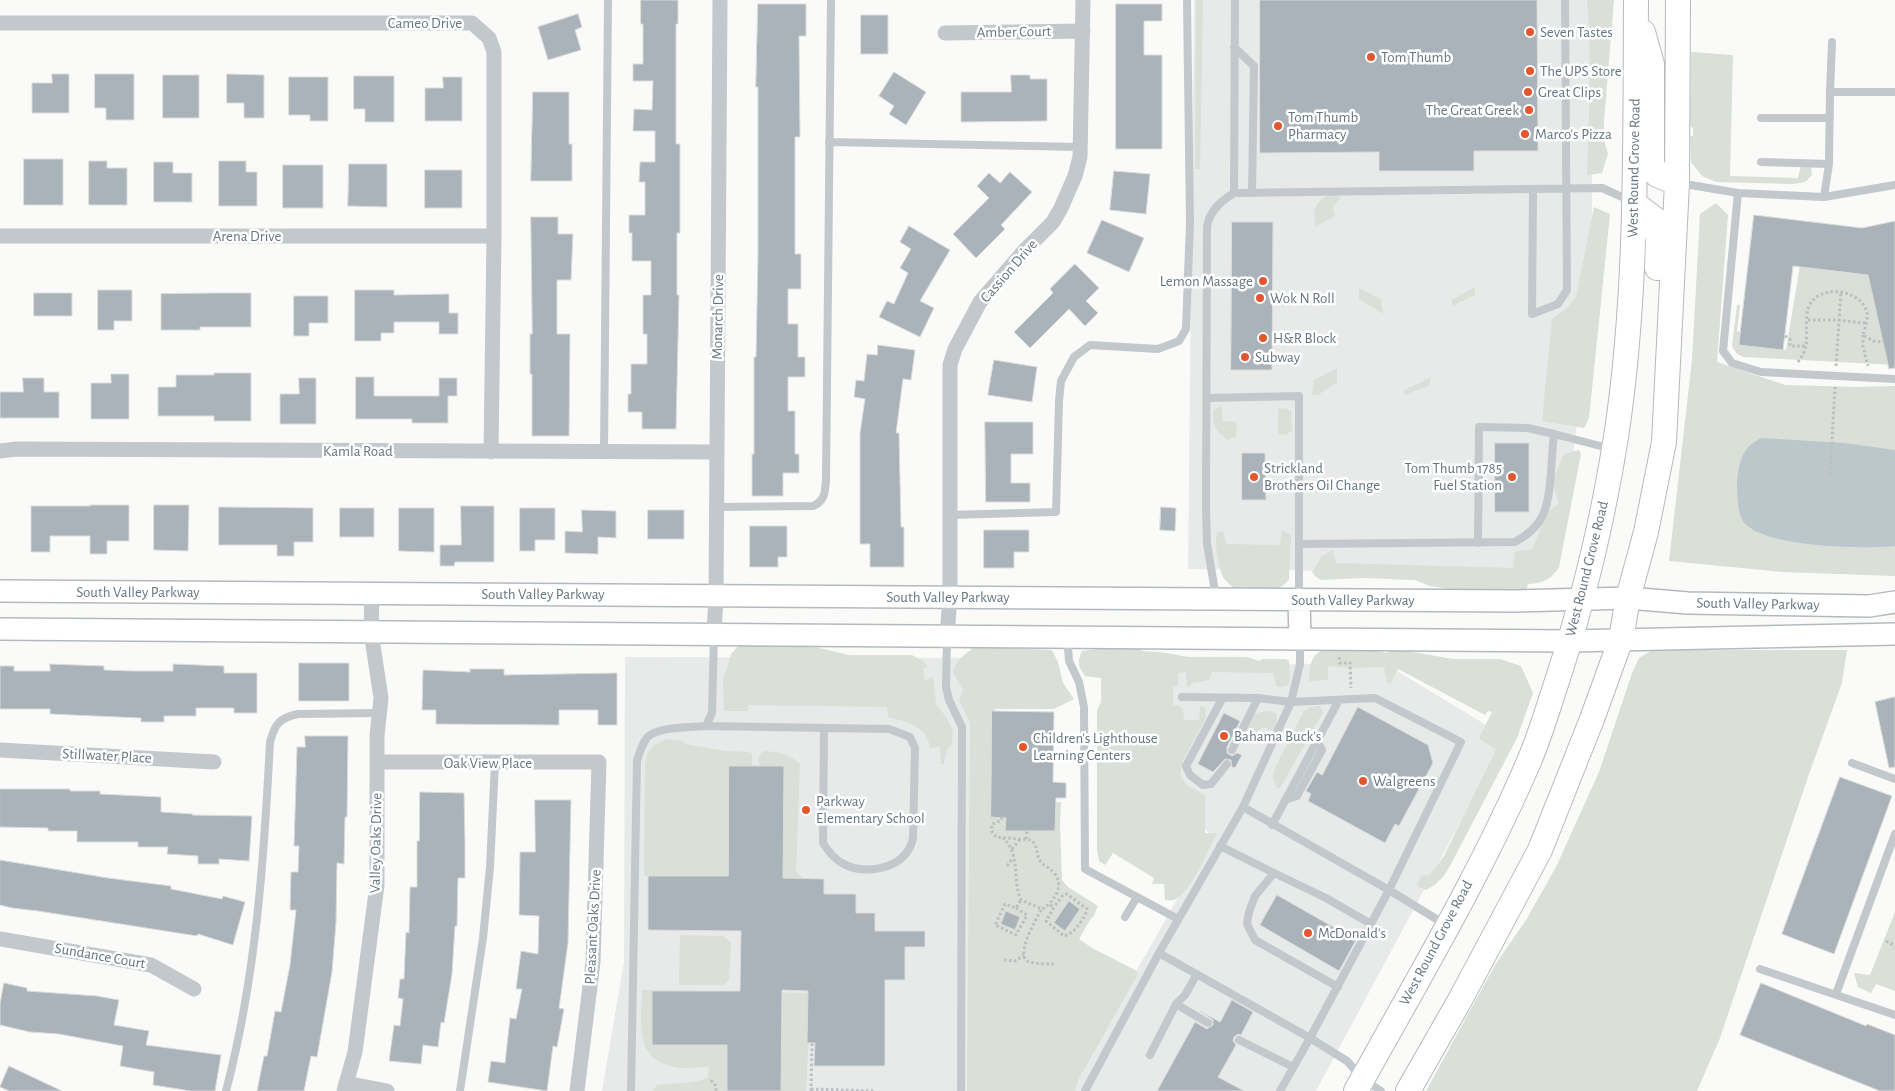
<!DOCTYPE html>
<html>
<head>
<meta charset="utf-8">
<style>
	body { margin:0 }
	canvas { display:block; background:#fafaf8 }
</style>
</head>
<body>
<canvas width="1895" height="1091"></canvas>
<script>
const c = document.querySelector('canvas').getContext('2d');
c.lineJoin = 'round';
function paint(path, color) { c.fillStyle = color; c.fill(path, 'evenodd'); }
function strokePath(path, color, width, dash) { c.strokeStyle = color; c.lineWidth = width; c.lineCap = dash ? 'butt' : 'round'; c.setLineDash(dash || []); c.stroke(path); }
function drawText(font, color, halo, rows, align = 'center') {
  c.font = font + ' "Alegreya Sans",sans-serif'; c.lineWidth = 5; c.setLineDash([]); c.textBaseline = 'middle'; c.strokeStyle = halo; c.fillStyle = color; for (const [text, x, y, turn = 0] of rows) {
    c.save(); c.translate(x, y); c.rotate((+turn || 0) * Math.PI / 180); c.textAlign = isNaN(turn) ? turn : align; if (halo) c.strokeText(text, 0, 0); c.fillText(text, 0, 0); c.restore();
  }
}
const built = new Path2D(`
	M1194 0H1592V310L1569 485 1557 539 1519 573 1188 569Z
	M625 657 988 658 985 1091H602L624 962Z
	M1384 663 1506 737 1316 1091H1068L1212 838 1167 777 1174 666Z`);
const green = new Path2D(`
	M1196 0H1203L1200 169H1195Z
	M1587 0H1614L1604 121V140L1608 154 1602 173 1587 175C1589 117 1592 58 1587 0Z
	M1691 52 1733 55 1730 176 1798 178 1801 165 1811 166 1812 175 1805 182 1793 184 1716 182 1702 176 1691 162 1690 136H1693V128L1690 126Z
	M1330 194 1341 197 1333 207 1335 216 1316 226C1312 208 1315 203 1330 194Z
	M1716 203 1728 215 1717 362 1785 385 1857 387 1895 386V576L1783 572 1669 561 1692 360 1700 214Z
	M1594 207 1610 214 1589 418 1584 428 1542 421 1552 319 1568 307 1576 297Z
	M1800 265 1868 271 1895 365 1744 357 1737 354 1732 346 1737 305H1740L1737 331 1740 332 1739 345 1786 350Z
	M1475 287V295L1452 306V300Z
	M1359 288 1383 300 1381 302 1383 314 1359 299Z
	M1337 368V382L1318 395H1312L1314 380Z
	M1430 378V385L1405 395 1404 390Z
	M1222 406V421L1237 422 1236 436 1228 440C1216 431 1211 425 1214 410Z
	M1285 408 1291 411 1292 430 1286 435 1278 434V409Z
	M1579 450 1581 454 1559 567C1551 580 1543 583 1528 584L1526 591 1454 590 1430 586 1415 580 1363 578 1321 580 1316 577 1312 572 1322 556 1333 550 1336 563 1513 568 1515 551 1532 549 1548 512 1559 503 1552 482 1564 454Z
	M1282 530 1291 535 1289 579C1286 583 1282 587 1277 588 1270 590 1240 591 1234 588 1231 586 1225 580 1223 577 1219 569 1213 538 1218 532H1224L1226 544 1280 545Z
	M739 645H790L815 647 849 655H912L923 661 927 667 923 668 925 681 933 677 936 704 946 717 953 730 952 743 947 750 944 764H941L940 747 930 748C928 726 906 722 888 717L887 707 749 705 747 711H724L723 678 727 668 731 654Z
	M975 646 1052 650 1058 662 1063 683 1074 699 1054 709H995L993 810 1061 802 1060 827 1062 880 1068 887 1098 906 1093 917 1091 918 1079 939 1092 948 1135 970 1138 974 1078 1080 1075 1091H967L970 723 959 700 963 690 953 672C957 658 965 655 975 646Z
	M1113 647H1135L1143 651 1160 652 1189 657H1247L1260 661 1262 659H1286L1289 661 1290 681 1287 686 1277 687 1273 673 1212 672 1209 680 1192 683 1189 687 1187 686 1186 672 1178 673V686L1173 687V705H1178L1183 709 1184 720H1199L1200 706 1205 707 1206 718 1183 760 1180 775 1186 785 1205 795V833H1217C1209 849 1191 891 1176 899 1172 901 1169 900 1165 900L1164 884H1152L1154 878 1113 853 1105 865 1099 861 1097 850V710L1101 702V678L1085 676C1078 667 1077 661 1082 651Z
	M1327 648 1379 650 1381 652 1387 653 1390 649H1396L1453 659H1500L1521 666 1533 693 1517 738 1452 862C1445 876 1439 883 1426 890L1417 886 1421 876 1430 875 1444 856 1496 750 1479 738 1492 712 1488 711 1485 715 1398 669 1390 684 1387 683 1384 667 1348 668 1328 666V680L1309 681C1310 665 1310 654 1327 648Z
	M1656 648 1697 650H1847L1842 683 1809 774 1720 1038 1697 1091H1426L1495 965 1526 920 1556 867 1599 772 1632 673 1639 658Z
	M1320 706 1323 712 1280 788H1277C1272 779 1272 775 1276 766L1304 711 1310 707Z
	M1272 711 1277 715 1276 728 1273 731 1263 727 1258 731H1244L1247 716 1261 712Z
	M668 739 684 741V744L726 751 749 752 752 754V767H759V755L764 751C779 752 788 753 800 764L796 872 809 883 730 878 644 876 645 765C648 748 652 744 668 739Z
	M1895 912V991L1876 984 1871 993 1858 987 1854 973 1870 975Z
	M680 935 723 936 731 943 729 979 724 985H679Z
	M642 990 811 993 806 1091H653L657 1085C673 1083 694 1084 708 1078L709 1067C697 1067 685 1069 674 1067 633 1058 642 1022 642 990Z`);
const water = new Path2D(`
	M1761 438 1844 443 1895 450V546C1864 549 1762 548 1743 521 1737 511 1738 498 1737 487 1737 476 1739 460 1746 450 1749 445 1756 441 1761 438Z`);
const building = new Path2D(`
	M641 0H678V24H676V144H680V233H677V295H679L676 429H642V412H628V394H631V364H647V334H643V295H651V261H632V233H629V215H645V182H639L640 162H655V131H633L634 109 652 110 653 81H633V64H643V24H641Z
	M1260 0H1537L1538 151H1474V171H1379V152L1260 153Z
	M758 4H806V36H799L800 137H795V254H801V289H788V324H798V357H805V377H788V411H795V454H799V473H783V496H752V454H754V357H756L758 254V87H756Z
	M1116 4H1162V21H1144V55H1162V149H1116Z
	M578 14 582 27 575 30 581 50 548 60 538 27Z
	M861 15H888V54H861Z
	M894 72 926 92 906 125 889 114 894 106 879 96Z
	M52 74H69V113H32V83H52Z
	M95 74H134V120H106V108H95Z
	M227 74 264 75V118H244V103H227Z
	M163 75H199V118H163Z
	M1011 75H1030V79H1047V121L961 122V92H1011Z
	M354 76H394V122H365V109H354Z
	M289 77H328V121H310V115H289Z
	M443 77H462V121H425V88H443Z
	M533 92H569V144H572V181H531Z
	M24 159H63V205H24Z
	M89 161H107V168H127V205H89Z
	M219 161H246V172H257V206H219Z
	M154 162H173V173H192V202H154Z
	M349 164H387V207L348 206Z
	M283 165H323V208H283Z
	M425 170H462V208H425Z
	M1114 171 1150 174 1146 214 1110 210Z
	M1010 172 1032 192 1001 225 1005 229 976 258 953 234 989 198 977 186 989 173 1000 183Z
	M1754 215 1862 228 1895 221V368L1889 369 1868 275 1793 266 1783 350 1739 345Z
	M531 217H558V234H573L571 280H557V334H570L569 436H532V374H530V334H532Z
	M1102 220 1144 238 1129 272 1087 253Z
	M1232 222H1273L1272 370H1231Z
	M909 226 950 250 920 301 934 308 920 337 879 317 887 301 894 304 908 273 900 268 911 249 900 242Z
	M1075 264 1099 288 1086 301 1098 313 1085 326 1069 309 1030 348 1014 332 1053 293 1050 289Z
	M98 290H132V321H114V330H98Z
	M355 290H394V295L449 294V313H458V334H439V322H394V333H381V341H355Z
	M34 293H72V316H34Z
	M214 293H251V327H200V330H161V294Z
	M294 296H328V323H309V336H294Z
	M878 345 915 350 911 380 903 379 896 433H899L901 527H904V567H870V544H860V433L865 399 854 397 856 380 864 381 867 354 877 355Z
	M994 360 1037 367 1032 402 988 395Z
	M214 373H251V421H214V416H158V387H176V375H214Z
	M111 374H129V419H91V383H111Z
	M356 377H374V396H439V378H457V396H448V423H412V419H356Z
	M23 378H44V392H59V418H0V392H23Z
	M299 378H316V424H280V394H299Z
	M985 422H1033V454H1011V483H1030V502H986Z
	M1495 443H1529V512H1495Z
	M1242 453H1265L1266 500H1242Z
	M90 505H129V541H107V554H90V536H50V552H31V506H90Z
	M154 505H189L188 551 154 550Z
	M461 506H494V562H455L454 566H440V545H461Z
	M219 507 313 508V542H294V556H277V545H219Z
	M1161 507 1176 508 1175 531 1160 530Z
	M340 508H374V537H340Z
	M399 508H434V552L399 551Z
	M520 508H555V540H535V551H520Z
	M582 510 616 511V538L598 537V554L565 553V531L582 532Z
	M648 510H684V539H648Z
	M750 526H787V557H778V567H750Z
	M984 530H1029V552H1014V568H984Z
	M299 663H349V701H299Z
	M50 664 104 666V670L132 671H173V664L224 666V673H257V713H234V708H196V716H164V722H141V718L50 714V709H0V666H14V671H50Z
	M470 669H504V675L617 673V725H598V710H559V725L436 724V710H422L423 670 470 672Z
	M1895 697V767L1889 768 1875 702Z
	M1358 707 1428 745 1433 763 1399 826 1395 824 1385 843 1308 801 1311 794 1306 791 1317 772 1322 775Z
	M992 711 1054 712 1053 782 1066 783V798H1056L1055 831H1005L1006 818 991 817Z
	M1224 713 1240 721 1227 747V753L1232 756 1237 753 1242 755 1235 768 1232 767 1231 760 1225 759 1213 772 1198 764Z
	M305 736H348L347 817H345L344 864 337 863 336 923 332 972 317 1057 311 1056 304 1091H257L264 1056H267L275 1011 281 1012 290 965 296 910H290L291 872H298L299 846H294L297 747H305Z
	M729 766H784L783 878 824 879V894H856V913H875V931H925V947H905V980H885V1066H814L815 1043H807L808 991 782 990 781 1091H727V1045H652V991H740L741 931 648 930V876H728Z
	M1840 777 1892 796 1834 954 1782 934Z
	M0 789H70V791H100V794L161 797V812L193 814 192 815 252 816 249 861 219 859V864H198V856L167 854 168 847H138V842H77V831H48V828L0 827Z
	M420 792 464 793 465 841V878H458L457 926H455L452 974 444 1023 441 1022 438 1047 423 1045 421 1064 389 1061 394 1025 400 1026 403 999 398 998 400 979H404L406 932 409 933 410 887H417V841H419Z
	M535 800H571L568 943 559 1008 564 1009 557 1047 553 1046 547 1091 488 1082 491 1061 505 1063 510 1018 516 1019 522 989H516L521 951 538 954 539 916 519 915 520 852H535Z
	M0 860 108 878 171 886V889L222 899 223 896 245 902 233 945 198 934 197 936 38 911 12 908 0 905Z
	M1277 895 1356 940 1339 971 1260 925Z
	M1069 901 1080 909 1065 931 1054 923Z
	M1006 911 1020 917 1015 930 1001 924Z
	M4 983 27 988V991L97 996 119 1000 114 1025 149 1031 146 1045 221 1055 215 1091H191L153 1085 154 1072 120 1066 123 1046 59 1034 30 1032 0 1025V1004Z
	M1761 983 1866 1026 1867 1024 1895 1035V1091H1880L1740 1035Z
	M1232 1000 1253 1012 1241 1035 1238 1034 1234 1037 1233 1041 1236 1045 1218 1077 1244 1091H1157L1195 1022 1207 1029 1213 1025V1020L1200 1011 1220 1022Z
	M9 1066 62 1091H9L0 1087Z`);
const path = new Path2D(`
	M1808 320H1836L1866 323
	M1863 335V347L1868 366
	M1785 336 1790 339V346H1806
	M1798 362C1802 357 1805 351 1806 345 1808 332 1803 310 1813 300 1827 285 1861 291 1867 312 1868 320 1865 328 1863 335L1873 341 1883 342
	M1836 366 1841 292
	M1830 474 1835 387
	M1339 657 1340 663H1350L1351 688
	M1002 817 1000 821 992 824 991 830 996 837 1031 840C1039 846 1035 854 1041 862 1044 866 1050 868 1053 872 1066 885 1054 902 1042 909L1021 900C1012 880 1021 854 1003 838
	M1026 839 1027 831
	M1012 849 1020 839
	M1007 866 1013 858
	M1050 905 1054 907 1046 921 1064 936C1074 934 1085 918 1087 909L1067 894 1063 895 1054 907
	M1016 908 1027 915 1016 935 995 925 1005 904 1016 908 1021 900
	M1041 910C1036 920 1014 956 1029 962 1036 964 1046 964 1054 964
	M1886 941 1895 946
	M1004 960 1015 961 1024 955
	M711 1080 716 1086V1091
	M811 1089 875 1091
	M811 1091 812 1043`);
const service = new Path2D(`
	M1235 0 1234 193 1602 188 1631 201
	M1234 47 1254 66 1252 193
	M1830 92 1832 42
	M1761 118H1830
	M829 142 1080 147
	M1761 162 1829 164
	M1679 183 1738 193
	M1895 185 1824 197 1738 193 1723 351 1732 363 1761 372 1895 379
	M1533 189 1532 314 1558 304 1567 290 1565 0
	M1824 197 1829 164 1830 92H1895
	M1207 398 1299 396V597
	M604 452 608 0
	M716 507 813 506C825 501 825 492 826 480L831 0
	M950 515 1056 512 1059 401 1061 381 1074 357 1090 345 1158 349 1179 341 1186 329 1190 223 1187 0
	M1478 543 1479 427 1528 428 1554 434
	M1299 544 1515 542C1526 536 1537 528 1543 515 1552 495 1551 457 1554 434L1612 449
	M1216 597 1207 544 1206 506 1207 227C1209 211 1221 201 1234 193
	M947 638 946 687 949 700 962 727 961 1091
	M1061 641 1068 648 1069 661 1079 682 1084 707 1085 869 1178 919
	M1300 641V664L1291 702 1243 807 1389 890 1446 925
	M1182 697 1258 698 1291 702 1375 698 1461 742 1389 890 1310 1038 1280 1091
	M1222 699 1186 766 1190 775 1203 785 1211 784 1227 764
	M706 726 889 729 910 737 915 748 913 838C912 842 911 846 909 849 897 870 862 875 842 863 833 858 828 851 823 843L824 728
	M1232 750 1258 698
	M1852 763 1895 779
	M1285 800 1297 796 1322 750 1317 741
	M1243 807 1159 953 1310 1038 1347 1061 1363 1079 1381 1091
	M1272 825 1339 700
	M1220 846 1274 873
	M1125 917 1137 897
	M1760 969 1895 1015
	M1338 987 1255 940 1247 924 1249 912 1255 896 1274 873 1326 898 1371 924
	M1836 994 1895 834
	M1176 1004 1208 1023
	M1239 1040 1293 1067
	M1150 1055 1176 1004 1185 995 1197 974
	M226 1091C256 977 264 860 270 742 275 724 279 718 298 714L379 713
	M460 1091 483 938 490 867 495 763
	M631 1091 637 760C640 752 643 740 650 735 662 727 691 727 706 726L712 713 714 636
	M1085 1091 1159 953`);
const minor = new Path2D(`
	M0 23H472L489 38 494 52V236L491 452
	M945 33 1083 31
	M0 236H494
	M0 451 16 449 716 452
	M714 634 716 596 720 0
	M947 636 950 597V365L955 349 980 302 1025 250 1053 222 1061 208 1075 176 1080 157 1083 0
	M0 750 214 762
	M377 762H599L593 962 577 1091
	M0 939 151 965 194 989
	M346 1083 387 1091
	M344 1091 355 1052 377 885V736L381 698 371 632 372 593`);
const secondary = new Path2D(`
	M0 591 1515 601 1628 598 1688 603 1869 606 1895 602
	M1299 599 1300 639
	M0 629 1570 641 1895 634`);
const primary = new Path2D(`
	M1643 32 1652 64V163L1657 175 1677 183
	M1634 203 1655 219 1658 241 1657 268
	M1356 1091C1416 982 1481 874 1530 759 1541 733 1549 705 1558 678 1584 599 1603 519 1616 437 1638 294 1635 144 1636 0
	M1408 1091 1460 1000 1540 850 1592 719 1621 639 1628 598 1646 532 1664 442 1677 183 1678 0`);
const markers = [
	[1530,32,5,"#e4572e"],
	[1371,57,5,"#e4572e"],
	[1530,71,5,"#e4572e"],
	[1528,92,5,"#e4572e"],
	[1529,110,5,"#e4572e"],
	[1278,126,5,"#e4572e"],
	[1525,134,5,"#e4572e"],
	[1263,281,5,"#e4572e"],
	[1260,298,5,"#e4572e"],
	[1263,338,5,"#e4572e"],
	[1245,357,5,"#e4572e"],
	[1254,477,5,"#e4572e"],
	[1512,477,5,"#e4572e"],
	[1224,736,5,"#e4572e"],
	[1023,747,5,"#e4572e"],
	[1363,781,5,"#e4572e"],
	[806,810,5,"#e4572e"],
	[1308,933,5,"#e4572e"]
];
const streetNames = [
	["Cameo Drive",425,23],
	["Amber Court",1014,32,-1],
	["West Round Grove Road",1634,168,-89],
	["Arena Drive",247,236],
	["Cassion Drive",1009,271,-49],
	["Monarch Drive",718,317,-89],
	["Kamla Road",358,451],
	["West Round Grove Road",1587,569,-76],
	["South Valley Parkway",138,592],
	["South Valley Parkway",543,594],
	["South Valley Parkway",948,597],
	["South Valley Parkway",1353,600],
	["South Valley Parkway",1758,604,1],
	["Stillwater Place",107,756,3],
	["Oak View Place",488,763],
	["Valley Oaks Drive",376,843,-89],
	["Pleasant Oaks Drive",593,927,-87],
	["West Round Grove Road",1436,943,-62],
	["Sundance Court",100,956,10]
];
const poiNames = [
	["Seven Tastes",1540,32],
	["Tom Thumb",1381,57],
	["The UPS Store",1540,71],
	["Great Clips",1538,92],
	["The Great Greek",1519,110,"right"],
	["Tom Thumb",1288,117],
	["Pharmacy",1288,134],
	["Marco's Pizza",1535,134],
	["Lemon Massage",1253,281,"right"],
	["Wok N Roll",1270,298],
	["H&R Block",1273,338],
	["Subway",1255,357],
	["Strickland",1264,468],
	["Brothers Oil Change",1264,485],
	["Tom Thumb 1785",1502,468,"right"],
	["Fuel Station",1502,485,"right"],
	["Bahama Buck's",1234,736],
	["Children's Lighthouse",1033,738],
	["Learning Centers",1033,755],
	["Walgreens",1373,781],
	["Parkway",816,801],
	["Elementary School",816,818],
	["McDonald's",1318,933]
];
paint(built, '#e8e9e9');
paint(green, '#dadfd7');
paint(water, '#bbc7cb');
paint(building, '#aab3b9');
strokePath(building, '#dcdcda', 1);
strokePath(secondary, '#b3babf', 24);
strokePath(primary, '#b5babe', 26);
strokePath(path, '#bbbfc2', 3, [2.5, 2.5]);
strokePath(service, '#c3c8cc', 8);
strokePath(minor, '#c3c8cc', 15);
strokePath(secondary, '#fff', 21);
strokePath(primary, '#fff', 24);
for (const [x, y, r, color] of markers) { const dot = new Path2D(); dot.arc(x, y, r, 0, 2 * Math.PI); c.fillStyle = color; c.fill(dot); strokePath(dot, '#fff', 2); }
drawText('15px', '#657683', '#fff', streetNames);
drawText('15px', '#657683', '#fff', poiNames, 'left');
</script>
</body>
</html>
